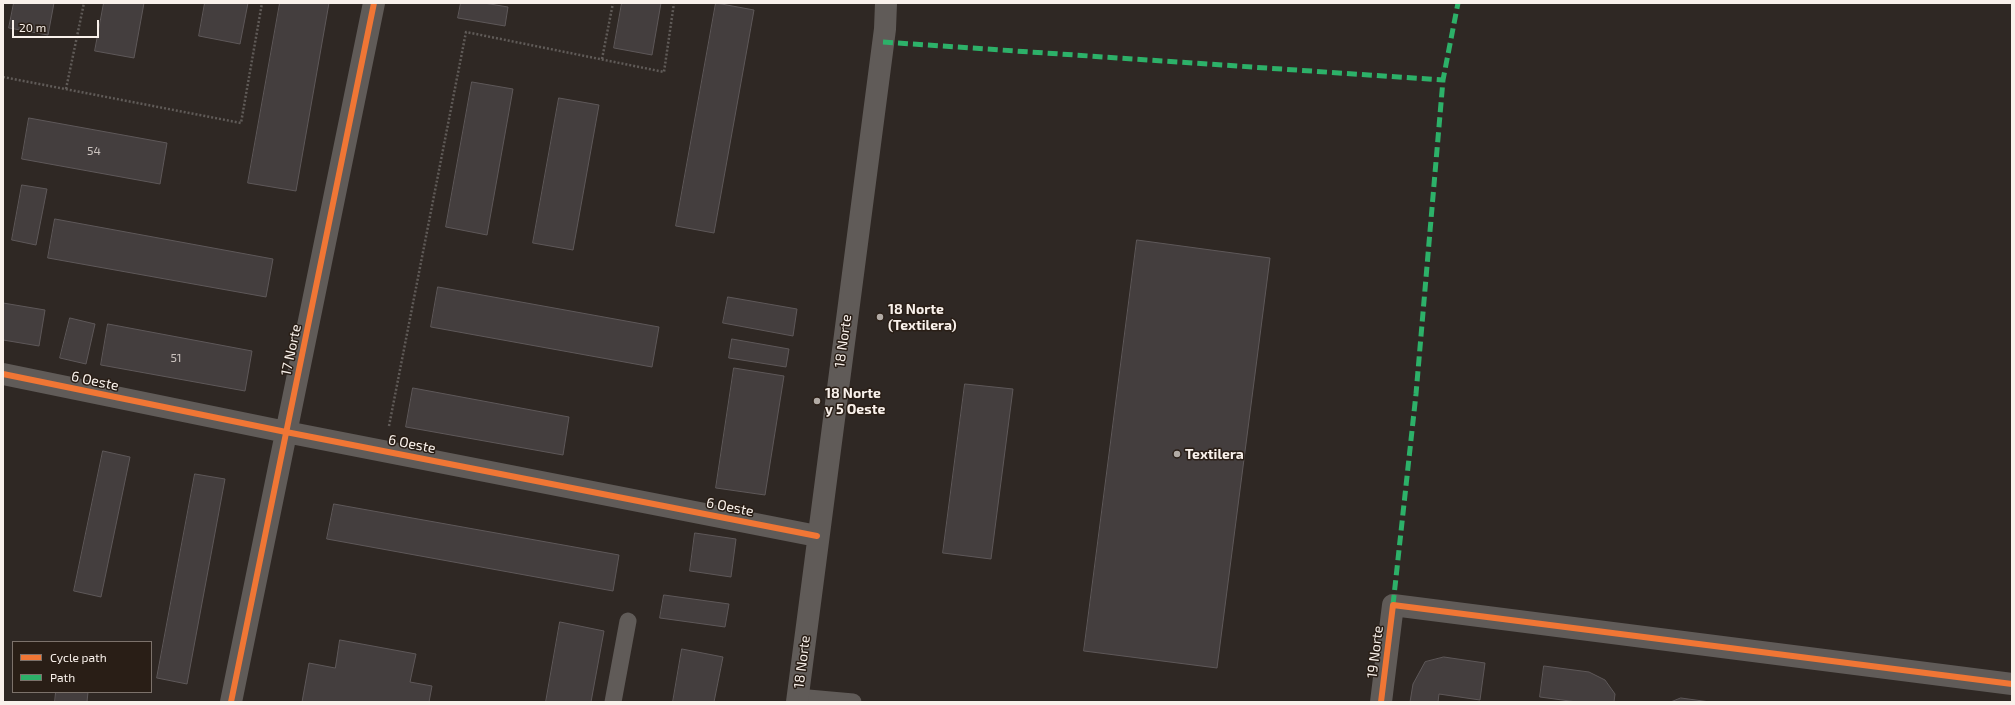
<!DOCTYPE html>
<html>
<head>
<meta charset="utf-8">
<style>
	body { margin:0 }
	#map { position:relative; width:2015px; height:705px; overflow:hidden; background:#2f2824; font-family:"Exo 2",sans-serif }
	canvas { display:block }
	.frame { position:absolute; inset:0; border:4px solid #f9f1eb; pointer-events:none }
	.legend { position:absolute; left:12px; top:641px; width:140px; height:52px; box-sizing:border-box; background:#291e16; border:1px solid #7c726b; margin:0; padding:5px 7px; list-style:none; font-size:12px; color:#f9f1eb }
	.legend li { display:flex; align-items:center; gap:8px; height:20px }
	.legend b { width:20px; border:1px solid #7c726b }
	.scale { position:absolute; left:12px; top:20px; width:87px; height:18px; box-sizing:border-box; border:2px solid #f9f1eb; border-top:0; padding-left:5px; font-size:12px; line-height:14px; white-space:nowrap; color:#f9f1eb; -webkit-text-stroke:3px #291e16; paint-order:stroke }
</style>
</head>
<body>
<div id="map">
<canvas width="2015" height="705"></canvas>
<div class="frame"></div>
<ul class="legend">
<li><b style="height:5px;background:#f07635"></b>Cycle path</li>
<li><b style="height:5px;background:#2db169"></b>Path</li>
</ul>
<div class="scale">20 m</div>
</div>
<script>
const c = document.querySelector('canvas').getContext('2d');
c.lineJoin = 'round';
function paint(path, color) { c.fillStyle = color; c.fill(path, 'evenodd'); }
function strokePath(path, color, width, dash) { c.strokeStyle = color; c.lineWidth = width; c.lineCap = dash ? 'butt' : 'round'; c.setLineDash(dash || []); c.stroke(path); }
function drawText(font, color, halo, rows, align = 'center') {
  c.font = font + ' "Exo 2",sans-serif'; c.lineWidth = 3; c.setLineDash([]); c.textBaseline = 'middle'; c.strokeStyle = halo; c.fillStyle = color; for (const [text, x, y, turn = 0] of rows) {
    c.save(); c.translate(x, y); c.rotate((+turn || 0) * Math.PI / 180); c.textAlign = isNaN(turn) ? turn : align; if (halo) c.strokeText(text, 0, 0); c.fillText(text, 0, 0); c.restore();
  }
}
const building = new Path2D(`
	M14 3H54L48 35 9 28Z
	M104 3H144L134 58 95 51Z
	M205 3H248L240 44 199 36Z
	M280 3H329L296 191 248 183Z
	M461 3H484L508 7 505 26 458 18Z
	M622 3H661L652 55 614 48Z
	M716 3 754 10 714 233 676 226Z
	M472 82 513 89 487 235 446 227Z
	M559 98 599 105 573 250 533 243Z
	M29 118 167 143 160 184 22 159Z
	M22 185 47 189 36 245 12 240Z
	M55 219 273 259 266 297 48 258Z
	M1137 240 1270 258 1217 668 1084 651Z
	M438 287 659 327 652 367 431 327Z
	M728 297 797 309 793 336 723 323Z
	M3 303 45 310 39 346 3 340Z
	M70 318 95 324 86 364 60 358Z
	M108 324 252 351 245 391 101 365Z
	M732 339 789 349 786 367 729 358Z
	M734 368 784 376 765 495 716 488Z
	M965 384 1013 389 991 559 943 553Z
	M413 388 569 417 563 455 406 427Z
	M103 451 130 457 101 597 74 591Z
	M195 474 225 479 187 684 157 678Z
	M334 504 619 555 613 591 327 539Z
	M695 533 736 539 731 577 690 571Z
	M664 595 729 604 725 627 660 618Z
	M560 622 604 631 591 702H546Z
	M340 640 416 654 410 682 432 686 429 702H302L309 663 335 668Z
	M682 649 723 657 714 702H673Z
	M1444 657 1485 663 1480 700 1439 694 1438 702H1410L1413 684 1425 662Z
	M1544 666 1589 672 1605 680 1615 694 1614 702H1577L1540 697Z
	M56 692H88L87 702H55Z
	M1681 698 1710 702H1671Z`);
const path = new Path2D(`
	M602 59 613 3
	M3 77 241 123 262 3
	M66 89 84 3
	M389 426 466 32 664 72 674 3`);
const lane = new Path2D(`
	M797 697 853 702
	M613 702 628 621`);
const street = new Path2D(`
	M3 374 286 432 817 536
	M231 702 374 3
	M1381 702 1393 605 2012 684`);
const secondary = new Path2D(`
	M797 702 885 29 886 3`);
const quiet = new Path2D(`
	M883 42 1443 80
	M1393 605 1416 394 1443 80 1458 3`);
const cycleway = new Path2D(`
	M3 374 286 432 817 536
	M231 702 374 3
	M1381 702 1393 605 2012 684`);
const markers = [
	[880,317,4,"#b2aba5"],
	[817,401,4,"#b2aba5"],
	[1177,454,4,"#b2aba5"]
];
const numberNames = [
	["54",94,151],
	["51",176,358]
];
const poiNames = [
	["18 Norte",888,309],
	["(Textilera)",888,325],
	["18 Norte",825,393],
	["y 5 Oeste",825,409],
	["Textilera",1185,454]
];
const streetNames = [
	["18 Norte",843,341,-82],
	["17 Norte",291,350,-78],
	["6 Oeste",95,381,12],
	["6 Oeste",412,444,11],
	["6 Oeste",730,507,11],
	["19 Norte",1375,652,-83],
	["18 Norte",802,662,-83]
];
paint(building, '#443e3e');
strokePath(building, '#5e5859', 1);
strokePath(path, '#605b58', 2.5, [2, 2]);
strokePath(lane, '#605b58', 17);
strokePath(street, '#605b58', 22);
strokePath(secondary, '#605b58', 22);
strokePath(quiet, '#2db169', 5, [10, 5]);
strokePath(cycleway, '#f07635', 6);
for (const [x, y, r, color] of markers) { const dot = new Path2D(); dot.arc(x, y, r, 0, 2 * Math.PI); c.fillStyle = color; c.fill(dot); strokePath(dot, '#291e16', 1.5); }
drawText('12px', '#ccc4c0', null, numberNames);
drawText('bold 14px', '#f9f1eb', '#291e16', poiNames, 'left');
drawText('14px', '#f9f1eb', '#291e16', streetNames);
</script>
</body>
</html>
